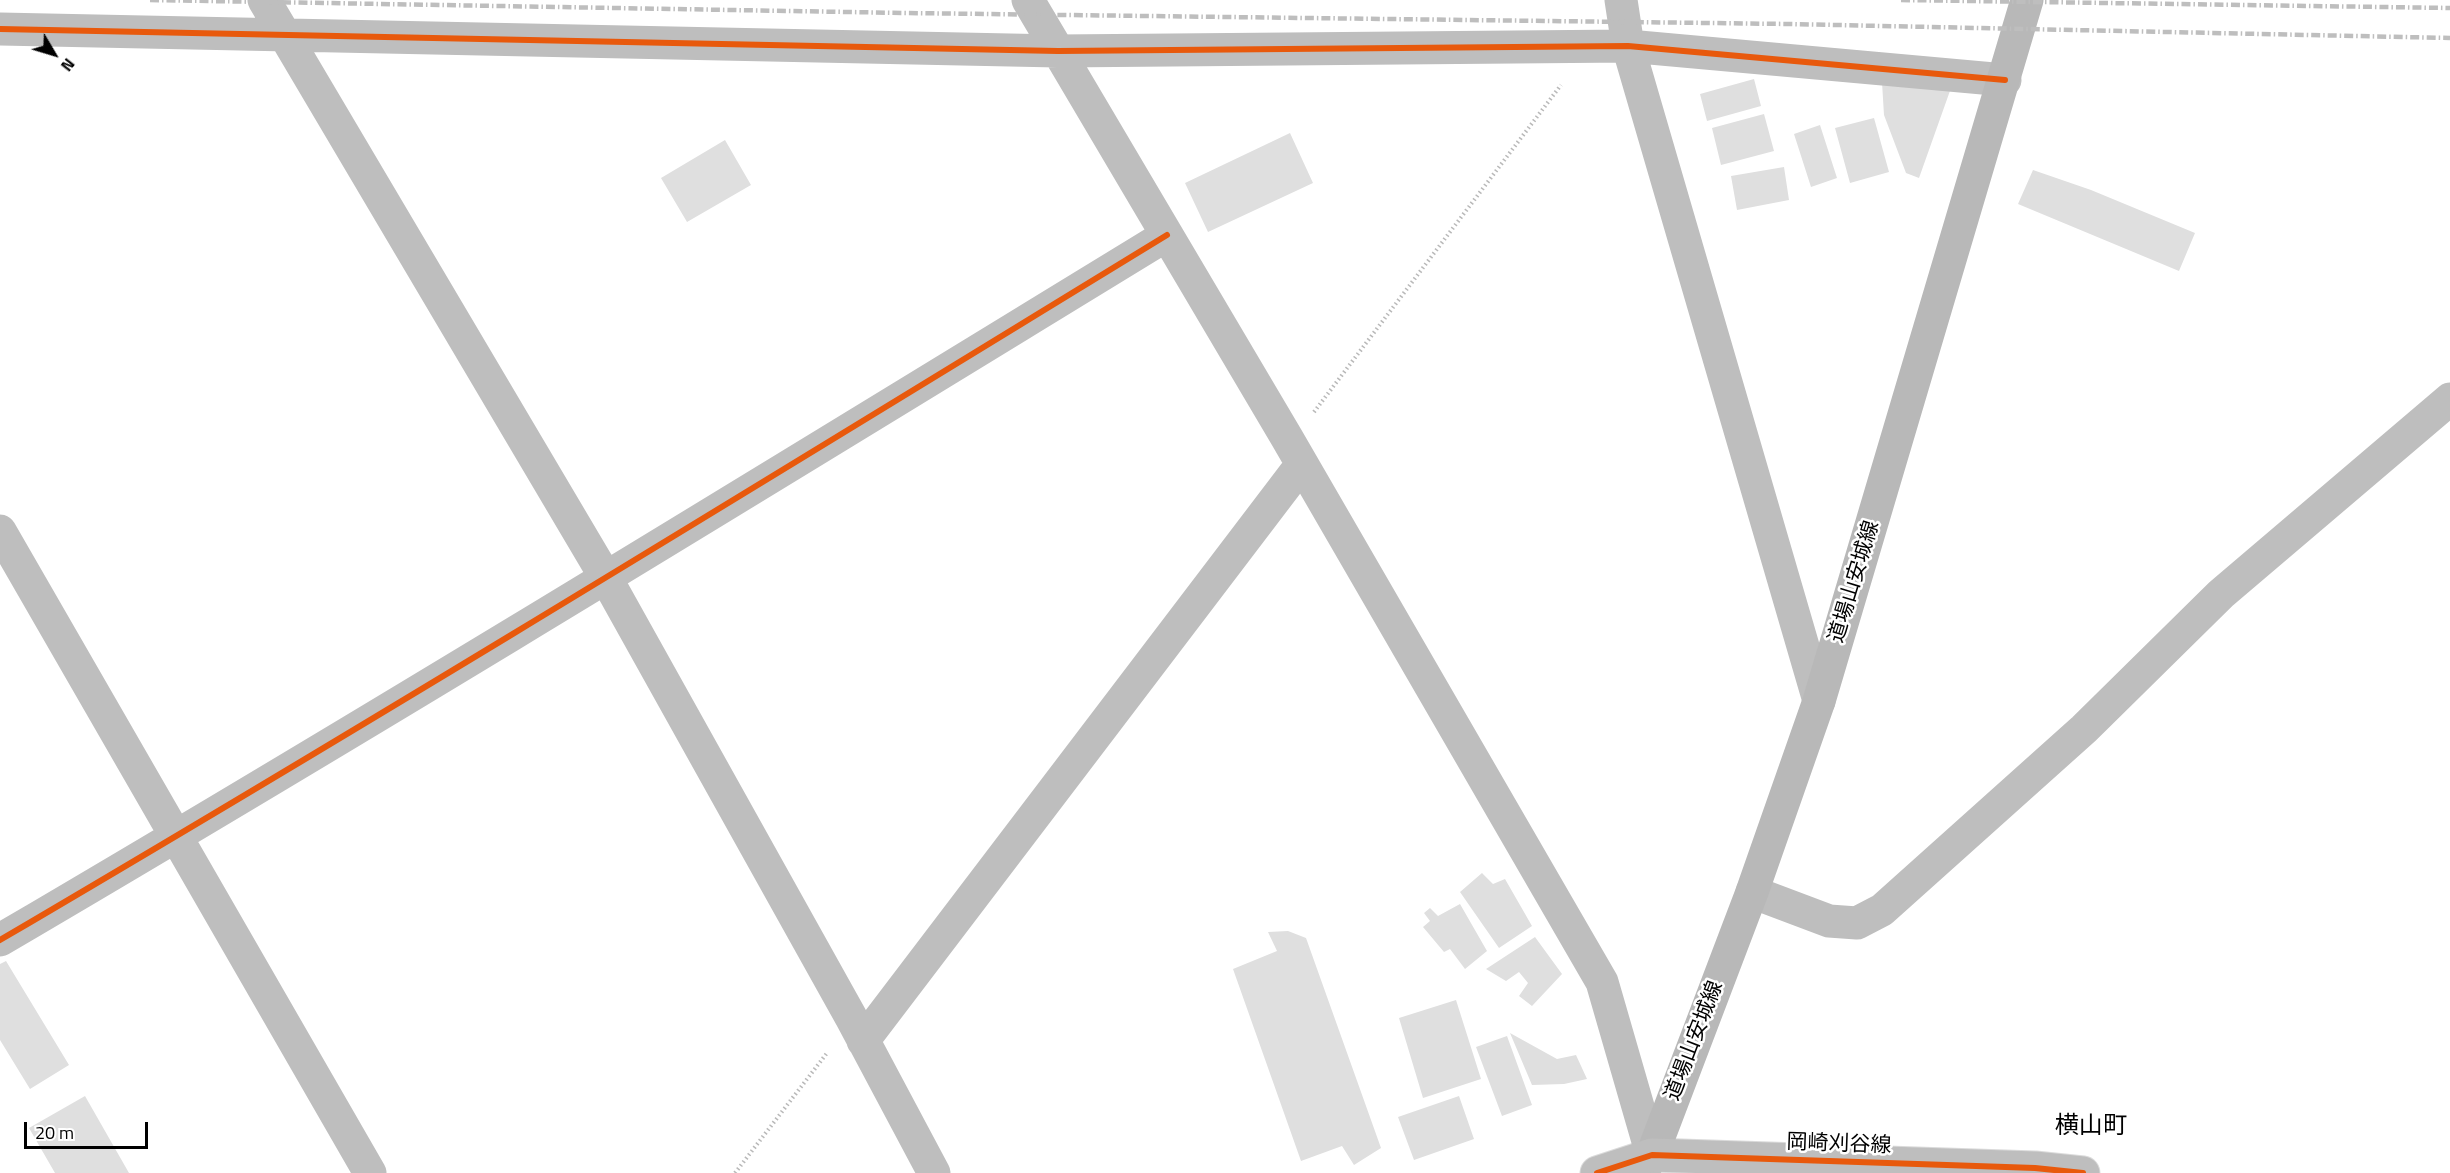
<!DOCTYPE html>
<html>
<head>
<meta charset="utf-8">
<style>
	body { margin:0 }
	#map { position:relative; width:2450px; height:1173px; overflow:hidden; background:#fff; font-family:"Titillium Web",sans-serif }
	canvas { display:block }
	.north { position:absolute; left:24px; top:24px; width:60px; height:60px; -webkit-text-stroke:4px #fff; paint-order:stroke; rotate:128deg; font-size:16px; font-weight:700; line-height:24px; text-align:center; color:#000 }
	.north::after { content:''; display:block; margin:auto; width:21px; height:27px; background:#000; clip-path:polygon(50% 0,100% 100%,50% 72%,0 100%) }
	.scale { position:absolute; left:24px; top:1122px; width:124px; height:27px; box-sizing:border-box; border:3px solid #000; border-top:0; padding-left:8px; font-size:18px; line-height:21px; white-space:nowrap; color:#000; -webkit-text-stroke:4px #fff; paint-order:stroke }
</style>
</head>
<body>
<div id="map">
<canvas width="2450" height="1173"></canvas>
<div class="north">N</div>
<div class="scale">20 m</div>
</div>
<script>
const c = document.querySelector('canvas').getContext('2d');
c.lineJoin = 'round';
function paint(path, color) { c.fillStyle = color; c.fill(path, 'evenodd'); }
function strokePath(path, color, width, dash) { c.strokeStyle = color; c.lineWidth = width; c.lineCap = dash ? 'butt' : 'round'; c.setLineDash(dash || []); c.stroke(path); }
function drawText(font, color, halo, rows, align = 'center') {
  c.font = font + ' "Titillium Web","Noto Sans JP",sans-serif'; c.lineWidth = 5; c.setLineDash([]); c.textBaseline = 'middle'; c.strokeStyle = halo; c.fillStyle = color; for (const [text, x, y, turn = 0] of rows) {
    c.save(); c.translate(x, y); c.rotate((+turn || 0) * Math.PI / 180); c.textAlign = isNaN(turn) ? turn : align; if (halo) c.strokeText(text, 0, 0); c.fillText(text, 0, 0); c.restore();
  }
}
const building = new Path2D(`
	M1754 79 1761 106 1707 121 1700 94Z
	M1882 82 1951 88 1919 178 1906 173 1884 115Z
	M1764 114 1774 151 1721 165 1712 128Z
	M1874 118 1889 172 1850 183 1835 128Z
	M1820 125 1837 178 1811 187 1794 134Z
	M1290 133 1313 183 1208 232 1185 183Z
	M725 140 751 185 687 222 661 178Z
	M1784 167 1789 200 1737 210 1731 176Z
	M2033 170 2091 190 2195 233 2179 271 2018 204Z
	M1482 873 1493 884 1505 879 1532 926 1499 948 1460 892Z
	M1460 904 1487 951 1465 969 1450 949 1444 952 1423 927 1430 921 1424 913 1430 908 1438 916Z
	M1288 931 1306 938 1381 1148 1354 1165 1342 1146 1301 1161 1233 969 1277 951 1268 932Z
	M1535 937 1562 974 1532 1006 1519 996 1528 983 1519 972 1506 981 1486 969Z
	M6 961 69 1065 30 1089 0 1040V964Z
	M1456 1000 1481 1079 1423 1098 1399 1018Z
	M1510 1033 1557 1059 1576 1055 1587 1079 1564 1084 1532 1085Z
	M1507 1036 1532 1105 1502 1116 1476 1047Z
	M85 1096 129 1173H55L29 1128Z
	M1459 1096 1474 1139 1414 1160 1398 1117Z`);
const path = new Path2D(`
	M1314 412 1561 85
	M735 1173 827 1053`);
const street = new Path2D(`
	M264 0 606 578 852 1019 934 1173
	M1028 0 1287 438 1602 982 1652 1155 1643 1171
	M1621 0 1628 46 1819 701
	M0 29 1058 51 1628 46 2005 80
	M0 531 370 1173
	M1752 892 1829 921 1857 923 1882 910 2084 729 2221 594 2450 399
	M0 940C392 710 779 472 1167 235
	M863 1041 1302 464`);
const secondary = new Path2D(`
	M1652 1155 1752 892 1819 701 2027 0`);
const primary = new Path2D(`
	M1597 1173 1652 1155 2035 1168 2083 1173`);
const rail = new Path2D(`
	M150 0 906 13 1789 24 2450 38
	M1901 0 2450 8`);
const cycleway = new Path2D(`
	M0 29 1058 51 1628 46 2005 80
	M0 940C392 710 779 472 1167 235
	M1597 1173 1652 1155 2035 1168 2083 1173`);
const streetNames = [
	["道場山安城線",1855,582,-73],
	["道場山安城線",1695,1041,-69],
	["岡崎刈谷線",1839,1145,2]
];
const quarterNames = [
	["横山町",2091,1127]
];
paint(building, '#dfdfdf');
strokePath(primary, '#dbdbdb', 35);
strokePath(path, '#b9b9b9', 4, [1.5, 3]);
strokePath(street, '#bebebe', 33);
strokePath(secondary, '#b8b8b8', 33);
strokePath(primary, '#bebebe', 33);
strokePath(rail, '#bebebe', 4.5, [9, 3, 1.5, 3]);
strokePath(cycleway, '#e8590c', 6);
drawText('21px', '#000', '#fff', streetNames);
drawText('24px', '#000', '#fff', quarterNames);
</script>
</body>
</html>
